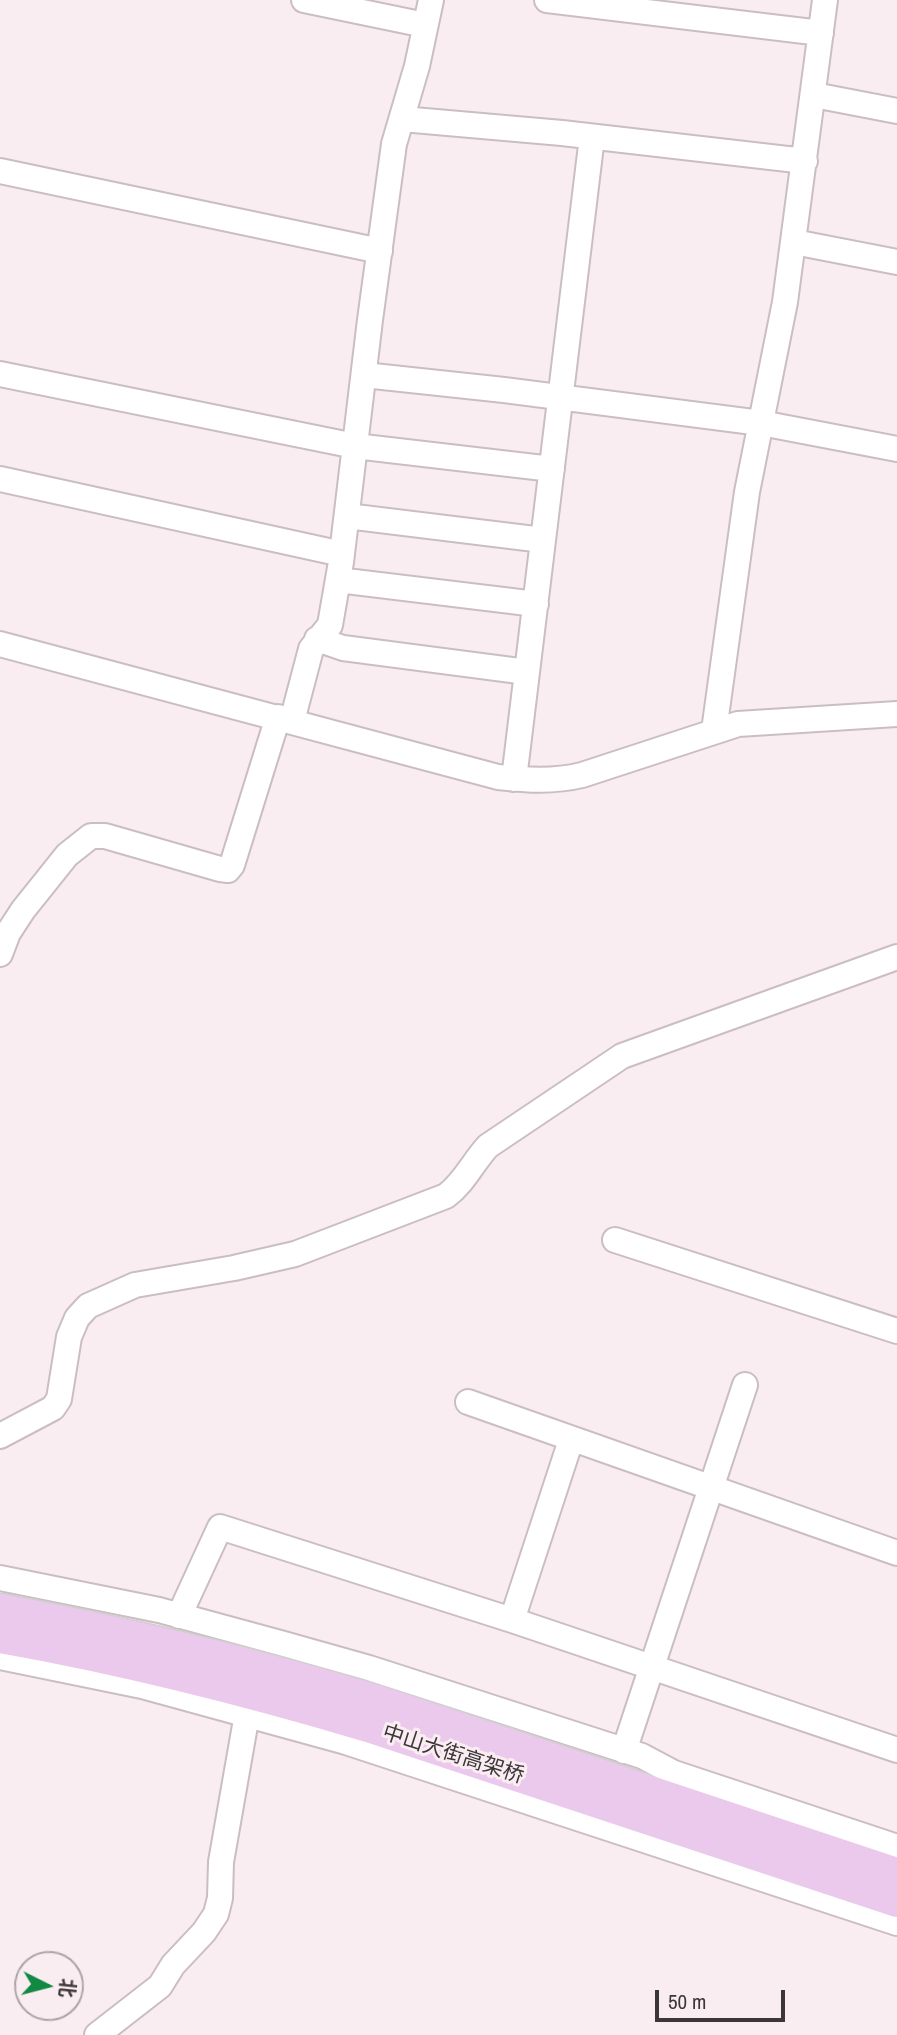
<!DOCTYPE html>
<html>
<head>
<meta charset="utf-8">
<style>
	body { margin:0 }
	#map { position:relative; width:897px; height:2035px; overflow:hidden; background:#faedf1; font-family:"Archivo Narrow","Noto Sans SC",sans-serif }
	canvas { display:block }
	.north { position:absolute; left:14px; top:1951px; width:70px; height:70px; box-sizing:border-box; background:#faedf1; border:2px solid #aea4a7; border-radius:50%; rotate:96deg; font-size:19px; font-weight:700; line-height:28px; text-align:center; color:#3b3638 }
	.north::after { content:''; display:block; margin:auto; width:24px; height:32px; background:#108943; clip-path:polygon(50% 0,100% 100%,50% 72%,0 100%) }
	.scale { position:absolute; left:655px; top:1990px; width:130px; height:32px; box-sizing:border-box; border:4px solid #3b3638; border-top:0; padding-left:9px; font-size:21px; line-height:24px; white-space:nowrap; color:#3b3638; -webkit-text-stroke:5px #faedf1; paint-order:stroke }
</style>
</head>
<body>
<div id="map">
<canvas width="897" height="2035"></canvas>
<div class="north">北</div>
<div class="scale">50 m</div>
</div>
<script>
const c = document.querySelector('canvas').getContext('2d');
c.lineJoin = 'round';
function strokePath(path, color, width, dash) { c.strokeStyle = color; c.lineWidth = width; c.lineCap = dash ? 'butt' : 'round'; c.setLineDash(dash || []); c.stroke(path); }
function drawText(font, color, halo, rows, align = 'center') {
  c.font = font + ' "Archivo Narrow","Noto Sans SC",sans-serif'; c.lineWidth = 6; c.setLineDash([]); c.textBaseline = 'middle'; c.strokeStyle = halo; c.fillStyle = color; for (const [text, x, y, turn = 0] of rows) {
    c.save(); c.translate(x, y); c.rotate((+turn || 0) * Math.PI / 180); c.textAlign = isNaN(turn) ? turn : align; if (halo) c.strokeText(text, 0, 0); c.fillText(text, 0, 0); c.restore();
  }
}
const minor = new Path2D(`
	M304 0 425 25
	M547 0 821 33
	M814 95 897 111
	M402 119 562 133 805 161
	M0 171 380 251
	M794 242 897 262
	M0 374 355 446 552 469
	M364 375 504 390 761 423 897 449
	M0 479 342 554
	M347 516 543 540
	M338 580 536 604
	M317 639 343 648 527 672
	M0 644 498 777C527 780 553 782 582 775L738 724 897 714
	M292 721 311 649 330 625 341 562 370 320 394 144 417 66 431 0
	M714 731 747 492 785 302 825 0
	M514 779 592 137
	M0 954 8 933 23 910 67 855 91 836H105L220 869 228 870 232 865 278 717
	M615 1240 897 1331
	M468 1402 897 1553
	M0 1436 53 1408 59 1399 69 1337 77 1318 88 1306 135 1285 234 1268 295 1254 446 1196C464 1183 473 1162 488 1146L622 1056 897 957
	M0 1578 159 1610 284 1644 369 1668 642 1756 674 1773 897 1847
	M179 1616 220 1527 512 1620 897 1750
	M512 1620 571 1440
	M0 1657 142 1686 346 1742 897 1923
	M624 1751 745 1385
	M97 2035 160 1986 173 1965 204 1932 216 1914 220 1898 221 1862 247 1714`);
const major = new Path2D(`
	M0 1609C127 1632 253 1663 377 1700L897 1873
	M0 1638C125 1660 247 1691 368 1727L897 1902`);
const streetNames = [
	["中山大街高架桥",453,1755,18]
];
strokePath(minor, '#cbbec2', 28);
strokePath(major, '#d0cfcf', 33);
strokePath(minor, '#fff', 24);
strokePath(major, '#ebc9ec', 30);
drawText('21px', '#3b3638', '#faedf1', streetNames);
</script>
</body>
</html>
